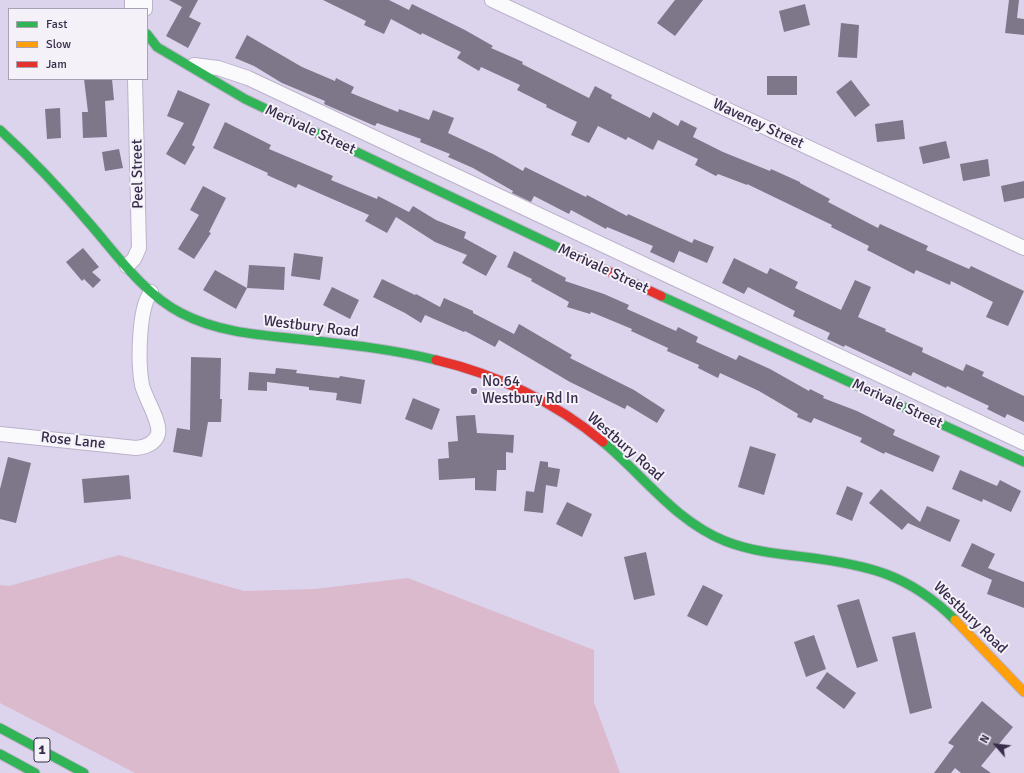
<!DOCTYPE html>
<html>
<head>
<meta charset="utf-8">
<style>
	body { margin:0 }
	#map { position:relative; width:1024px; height:773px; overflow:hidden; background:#dcd4ec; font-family:Signika,sans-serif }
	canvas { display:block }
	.legend { position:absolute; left:8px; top:8px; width:140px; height:72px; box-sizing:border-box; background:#f4f1f9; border:1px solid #a8a2b3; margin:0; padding:5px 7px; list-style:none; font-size:12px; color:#372c4a }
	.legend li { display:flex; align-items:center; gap:8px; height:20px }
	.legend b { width:20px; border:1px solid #a8a2b3 }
	.north { position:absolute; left:976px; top:725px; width:40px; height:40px; -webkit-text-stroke:3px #f4f1f9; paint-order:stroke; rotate:298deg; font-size:11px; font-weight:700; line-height:16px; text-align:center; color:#372c4a }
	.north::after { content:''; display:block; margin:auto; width:14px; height:18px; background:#372c4a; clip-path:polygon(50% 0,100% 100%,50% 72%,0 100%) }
</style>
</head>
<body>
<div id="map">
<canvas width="1024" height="773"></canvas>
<ul class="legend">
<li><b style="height:5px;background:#30b455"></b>Fast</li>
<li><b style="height:5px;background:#ff9f0a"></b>Slow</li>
<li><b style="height:5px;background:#e5322d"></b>Jam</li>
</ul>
<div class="north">N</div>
</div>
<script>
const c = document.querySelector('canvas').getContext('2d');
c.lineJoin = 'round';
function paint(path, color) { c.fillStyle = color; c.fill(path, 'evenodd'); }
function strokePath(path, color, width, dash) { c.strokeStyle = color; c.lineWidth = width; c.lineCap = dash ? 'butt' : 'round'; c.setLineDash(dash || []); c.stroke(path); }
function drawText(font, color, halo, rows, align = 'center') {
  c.font = font + ' Signika,sans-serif'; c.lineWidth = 4; c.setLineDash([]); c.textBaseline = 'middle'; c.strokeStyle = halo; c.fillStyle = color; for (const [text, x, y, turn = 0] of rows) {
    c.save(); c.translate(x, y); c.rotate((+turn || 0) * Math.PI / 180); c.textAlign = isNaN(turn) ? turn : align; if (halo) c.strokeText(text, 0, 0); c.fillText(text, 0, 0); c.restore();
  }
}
const green = new Path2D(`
	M119 555 244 591 314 589 408 578 594 650V702L620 773H135L0 703V585L9 586Z`);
const building = new Path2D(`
	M169 0H198L189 17 201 23 188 48 166 36 182 7Z
	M323 0H389L409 10 412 4 465 30 493 46 491 48 523 62 522 64 589 98 595 86 612 95 611 98 650 118 653 112 678 126 681 120 697 128 693 137 723 152 770 171 771 169 800 182V183L830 199 828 202 878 228 880 224 928 246 926 250 969 269 971 266 1024 291 1008 326 986 317 993 302 951 281 950 285 916 270 914 274 867 250 869 246 831 227 832 225 747 184V185L718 174 716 176 695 165 698 159 658 140 653 150 628 137 626 140 598 126 589 143 571 135 577 122 546 107 547 105 517 90 520 85 481 67 479 71 457 58 461 52 422 33 421 35 391 19 384 34 364 25 366 21Z
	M675 0H703L675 36 657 23Z
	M1009 0H1019L1017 18 1024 19V35L1005 33Z
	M805 4 810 25 784 32 779 11Z
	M841 23 859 25 857 58 838 57Z
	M247 35 302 67 335 81 336 78 354 87 351 93 398 112 399 109 429 120 433 110 454 118 448 133 493 154 523 171 525 167 586 197 587 195 627 216 628 214 692 243 694 239 714 247 707 263 679 251 674 263 650 252 653 246 607 227 606 229 571 210 569 214 534 196 531 202 512 193 513 191 473 168 448 157 450 154 420 142 421 139 377 123 375 126 324 104 325 101 282 83 254 66 235 58Z
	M767 76H797V95H767Z
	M84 79H112L114 100 105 101 107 137 83 138 82 112H88Z
	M851 80 870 105 855 117 836 92Z
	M178 90 210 104 192 145 195 147 185 165 166 154 184 123 167 116Z
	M60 108 61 138 47 139 45 109Z
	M903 120 905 139 877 142 875 124Z
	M225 122 271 145 269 149 333 176 331 180 377 199 378 196 409 212 413 206 436 220 466 232 464 238 497 256 486 276 462 263 467 255 435 242 396 217 387 233 365 221 369 215 298 184 296 188 267 175 268 173 213 148Z
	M946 141 950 158 923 164 919 147Z
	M119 149 123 168 105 171 102 152Z
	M988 159 990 176 963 181 960 164Z
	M1024 181V198L1004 202 1001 186Z
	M203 186 226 198 209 232 211 233 194 259 178 249 199 215 190 210Z
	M83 248 99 267 92 272 101 280 93 288 84 279 82 281 66 262Z
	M514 251 566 278 565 281 604 294 629 305 627 309 676 331 678 327 698 337 696 342 736 360 739 355 770 369 809 391 810 389 824 396 823 398 857 411 895 430 893 435 940 456 933 472 885 452 884 454 860 442 862 438 814 418 811 423 797 417 798 414 759 391 720 373 718 378 698 368 699 365 667 351 668 348 631 331 632 329 591 312 590 314 567 307 569 302 531 281 532 279 507 267Z
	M294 253 323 257 320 280 291 276Z
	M734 258 767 274 770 268 798 282 795 288 841 310 855 280 871 287 858 317 886 329 885 331 923 348 922 352 963 371 966 364 984 372 982 376 1024 396V422L1007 414 1005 418 987 409 989 406 947 386 946 388 913 372 911 376 845 345 844 347 827 339 830 333 793 316 795 311 748 287 744 294 722 283Z
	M249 265 285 267 284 290 247 288Z
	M215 270 247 288 236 309 203 290Z
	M382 279 415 295 416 294 440 307 444 298 473 311V313L514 334 519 324 572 355 570 358 634 390 665 410 657 423 627 405 625 409 570 382 499 340 495 347 465 331 464 332 425 315 421 323 405 313 373 297Z
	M332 287 359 300 350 319 323 305Z
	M191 357 221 358 220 399H222L221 422H208L202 457 173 452 177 428 190 430Z
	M276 368 297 370 296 373 339 378 340 376 365 380 361 404 336 400 337 393 309 390V387L267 382V391L248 390 249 372 275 374Z
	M413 398 440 409 432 430 405 419Z
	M475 415 477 433 514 435 513 453 506 452V470H497L496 491 475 490V478L439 480 438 459 449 458 448 442 458 441 456 416Z
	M750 446 776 454 764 495 738 487Z
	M8 457 31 463 16 523 0 519V489Z
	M540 461 548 462V467L560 469 557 487 546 485 543 513 524 511 526 491 534 492Z
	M960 470 997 486 1000 480 1021 491 1011 512 983 499 982 502 952 489Z
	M129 475 131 499 84 503 82 479Z
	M847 486 863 493 852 521 836 514Z
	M881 489 920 522 927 506 960 520 950 542 908 523 902 530 869 503Z
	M567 502 592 514 582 537 556 524Z
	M972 543 995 554 988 568 1024 582V608L987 594 992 580 961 566Z
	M646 552 655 595 634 600 624 557Z
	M703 585 723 595 707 626 687 616Z
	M859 599 878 661 857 668 837 605Z
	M915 632 932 708 910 714 892 637Z
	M814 635 826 669 806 677 794 642Z
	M827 672 856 693 844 709 816 688Z
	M982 701 1013 727 981 766 991 773H961L955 768 951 773H934L954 746 948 743Z`);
const street = new Path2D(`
	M132 0V9
	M145 0V9
	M492 0 1024 248
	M194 65 218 68 248 78 1024 443
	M127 266 134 259 139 248 135 79
	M0 434 136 448C146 447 155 444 158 434 161 422 145 398 142 385 138 364 138 309 151 292`);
const fast = new Path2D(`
	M147 34 157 47 245 99 578 257
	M0 130C32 159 62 191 90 224 117 255 144 294 181 313 217 332 258 335 298 339 344 344 391 349 436 360
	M661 296 1024 462
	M603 442C643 475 675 521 725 541 750 551 778 554 805 557 868 565 909 574 955 620
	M0 728 84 773
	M0 754 35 773`);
const slow = new Path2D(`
	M955 620 1024 692`);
const jam = new Path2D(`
	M578 257 661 296
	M436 360C496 374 555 402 603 442`);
const markers = [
	[474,391,4,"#716783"]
];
const shields = [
	[42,750,16]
];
const shieldNames = [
	["1",42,750]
];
const streetNames = [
	["Waveney Street",758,124,25],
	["Merivale Street",310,130,25],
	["Peel Street",138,174,-91],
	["Merivale Street",603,269,25],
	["Westbury Road",311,327,7],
	["Merivale Street",897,404,25],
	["Rose Lane",73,441,6],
	["Westbury Road",625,447,41],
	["Westbury Road",970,618,44]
];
const poiNames = [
	["No.64",482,382],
	["Westbury Rd In",482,399]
];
paint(green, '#dbbacd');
paint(building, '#7e778a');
strokePath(street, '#bbb1cb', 16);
strokePath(fast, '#bbb1cb', 11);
strokePath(slow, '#bbb1cb', 11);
strokePath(jam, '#bbb1cb', 11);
strokePath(street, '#faf9fc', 14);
strokePath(fast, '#30b455', 9);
strokePath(slow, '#ff9f0a', 9);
strokePath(jam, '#e5322d', 9);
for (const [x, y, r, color] of markers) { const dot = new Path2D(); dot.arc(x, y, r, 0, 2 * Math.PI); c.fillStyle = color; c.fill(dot); strokePath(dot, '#f4f1f9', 1.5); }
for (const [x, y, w] of shields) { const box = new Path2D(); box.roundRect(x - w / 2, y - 12, w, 24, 3); c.fillStyle = '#f4f1f9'; c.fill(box); strokePath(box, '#372c4a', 1); }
drawText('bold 14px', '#372c4a', null, shieldNames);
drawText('15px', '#372c4a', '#f4f1f9', streetNames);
drawText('15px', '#372c4a', '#f4f1f9', poiNames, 'left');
</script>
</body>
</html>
